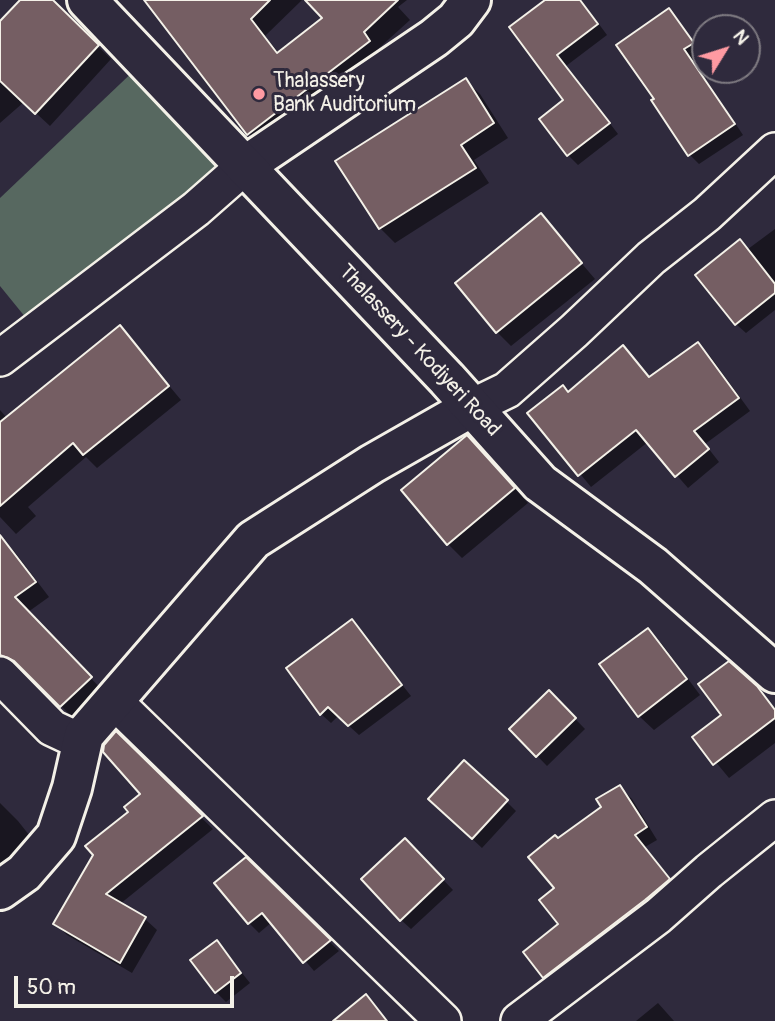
<!DOCTYPE html>
<html>
<head>
<meta charset="utf-8">
<style>
	body { margin:0 }
	#map { position:relative; width:775px; height:1021px; overflow:hidden; background:#2f2a3d; font-family:Pangolin,sans-serif }
	canvas { display:block }
	.north { position:absolute; left:691px; top:14px; width:70px; height:70px; box-sizing:border-box; background:#2f2a3d; border:2px solid #7e7a81; border-radius:50%; rotate:52deg; font-size:19px; font-weight:700; line-height:28px; text-align:center; color:#f4f1e8 }
	.north::after { content:''; display:block; margin:auto; width:24px; height:32px; background:#ff9aa2; clip-path:polygon(50% 0,100% 100%,50% 72%,0 100%) }
	.scale { position:absolute; left:14px; top:976px; width:220px; height:32px; box-sizing:border-box; border:4px solid #f4f1e8; border-top:0; padding-left:9px; font-size:21px; line-height:24px; white-space:nowrap; color:#f4f1e8; -webkit-text-stroke:5px #2f2a3d; paint-order:stroke }
</style>
</head>
<body>
<div id="map">
<canvas width="775" height="1021"></canvas>
<div class="north">N</div>
<div class="scale">50 m</div>
</div>
<script>
const c = document.querySelector('canvas').getContext('2d');
c.lineJoin = 'round';
function paint(path, color) { c.fillStyle = color; c.fill(path, 'evenodd'); }
function strokePath(path, color, width, dash) { c.strokeStyle = color; c.lineWidth = width; c.lineCap = dash ? 'butt' : 'round'; c.setLineDash(dash || []); c.stroke(path); }
function drawText(font, color, halo, rows, align = 'center') {
  c.font = font + ' Pangolin,sans-serif'; c.lineWidth = 6; c.setLineDash([]); c.textBaseline = 'middle'; c.strokeStyle = halo; c.fillStyle = color; for (const [text, x, y, turn = 0] of rows) {
    c.save(); c.translate(x, y); c.rotate((+turn || 0) * Math.PI / 180); c.textAlign = isNaN(turn) ? turn : align; if (halo) c.strokeText(text, 0, 0); c.fillText(text, 0, 0); c.restore();
  }
}
const green = new Path2D(`
	M140 65 230 163 26 318 0 286V198Z`);
const shadow = new Path2D(`
	M22 0H50L111 59 50 126 24 102 0 123V24Z
	M146 0H302L265 36 279 53 325 18 308 0H407L398 7 410 20 378 49 385 58 265 150 249 134Z
	M548 0H581L607 35 566 66 618 134 578 165 568 155 565 100 511 28Z
	M669 10 702 53 693 60 743 135 699 164 689 154Z
	M465 80 480 94 508 138 474 160 489 183 395 243 380 228 338 161Z
	M541 216 595 279 511 346 497 332Z
	M775 229V310L746 333 736 324 748 249Z
	M120 327 181 400 97 468 86 457 28 507 36 516 16 534 0 517V410L7 418Z
	M698 344 710 356 750 411 705 444 719 462 688 488 648 442 591 487 530 413 569 393 623 348 651 378Z
	M482 452 528 503 462 558 448 544Z
	M0 537 14 551 49 597 28 612 105 693 76 721 30 675 21 669 10 670 0 659Z
	M352 621 411 696 359 735 338 716 331 723 321 714Z
	M648 630 662 644 700 695 654 730 639 716Z
	M756 687 775 708V743L729 778 695 737Z
	M549 692 585 729 547 766 511 729Z
	M116 734 213 829 120 904 145 919 157 930 132 973 67 935 55 923 142 795Z
	M620 787 632 799 657 840 645 847 680 891 556 988 544 977 561 925 557 888 558 840 603 808Z
	M506 801 516 811 482 848 440 809Z
	M0 803 18 821 45 855 0 891Z
	M405 840 453 890 411 929 401 920Z
	M246 860 339 951 314 971 272 922 259 933 249 923Z
	M217 942 250 983 226 1002 216 992Z
	M658 1003 674 1021H636Z`);
const building = new Path2D(`
	M20 0H53L99 45 35 114 0 81V21Z
	M144 0H270L251 19 277 53 322 18 305 0H398L364 32 370 41 247 135Z
	M545 0H580L598 24 557 55 610 123 567 156 539 119 563 100 509 27Z
	M669 8 694 43 684 49 735 124 688 156 651 100 654 99 616 45Z
	M466 78 494 123 461 145 476 168 379 229 335 161Z
	M541 213 582 263 496 333 455 283Z
	M740 239 775 284V293L735 325 695 275Z
	M120 325 169 386 83 455 73 443 0 506V422Z
	M698 342 739 398 694 431 709 449 675 477 636 430 578 476 527 413 563 385 568 392 623 345 649 377Z
	M467 435 515 488 447 545 401 490Z
	M0 535 36 582 15 597 92 677 60 707 14 661 0 655Z
	M352 619 402 685 348 726 328 707 320 715 286 668Z
	M648 628 687 679 638 717 599 664Z
	M729 661 757 686 775 710V718L713 765 692 737 721 715 698 684Z
	M549 690 576 718 536 757 509 729Z
	M116 731 203 816 106 894 146 917 120 963 53 924 93 855 85 846 128 812 124 807 140 794 103 752 104 745Z
	M464 760 508 800 472 839 428 799Z
	M620 785 647 827 635 835 670 879 645 900 543 978 523 952 558 924 539 900 554 888 528 857 555 835 558 838 601 807 596 799Z
	M405 838 444 879 400 921 361 879Z
	M246 857 331 940 303 963 262 913 248 924 214 883Z
	M217 940 241 973 215 993 190 960Z
	M366 994 387 1021H333Z`);
const minor = new Path2D(`
	M0 358 196 209 246 165
	M472 407 507 390 574 331 651 258 707 214 775 151
	M0 675 52 728 82 742
	M113 700 443 1021
	M519 1021 658 916 709 871 775 818`);
const tertiary = new Path2D(`
	M246 165 434 38 456 20 471 0
	M0 890 24 873 56 836 72 788 84 735 253 540 372 464 472 407`);
const secondary = new Path2D(`
	M87 0 447 379 540 483 653 566 775 673`);
const markers = [
	[259,94,7,"#ff9aa2"]
];
const poiNames = [
	["Thalassery",273,82],
	["Bank Auditorium",273,106]
];
const streetNames = [
	["Thalassery - Kodiyeri Road",419,351,47]
];
paint(green, '#576860');
paint(shadow, '#0007');
paint(building, '#755e63');
strokePath(building, '#f4f1e8', 2);
strokePath(minor, '#f4f1e8', 40);
strokePath(tertiary, '#f4f1e8', 44);
strokePath(secondary, '#f4f1e8', 44);
strokePath(minor, '#2f2a3d', 35);
strokePath(tertiary, '#2f2a3d', 38);
strokePath(secondary, '#2f2a3d', 38);
for (const [x, y, r, color] of markers) { const dot = new Path2D(); dot.arc(x, y, r, 0, 2 * Math.PI); c.fillStyle = color; c.fill(dot); strokePath(dot, '#2f2a3d', 2.5); }
drawText('21px', '#f4f1e8', '#2f2a3d', poiNames, 'left');
drawText('21px', '#f4f1e8', '#2f2a3d', streetNames);
</script>
</body>
</html>
